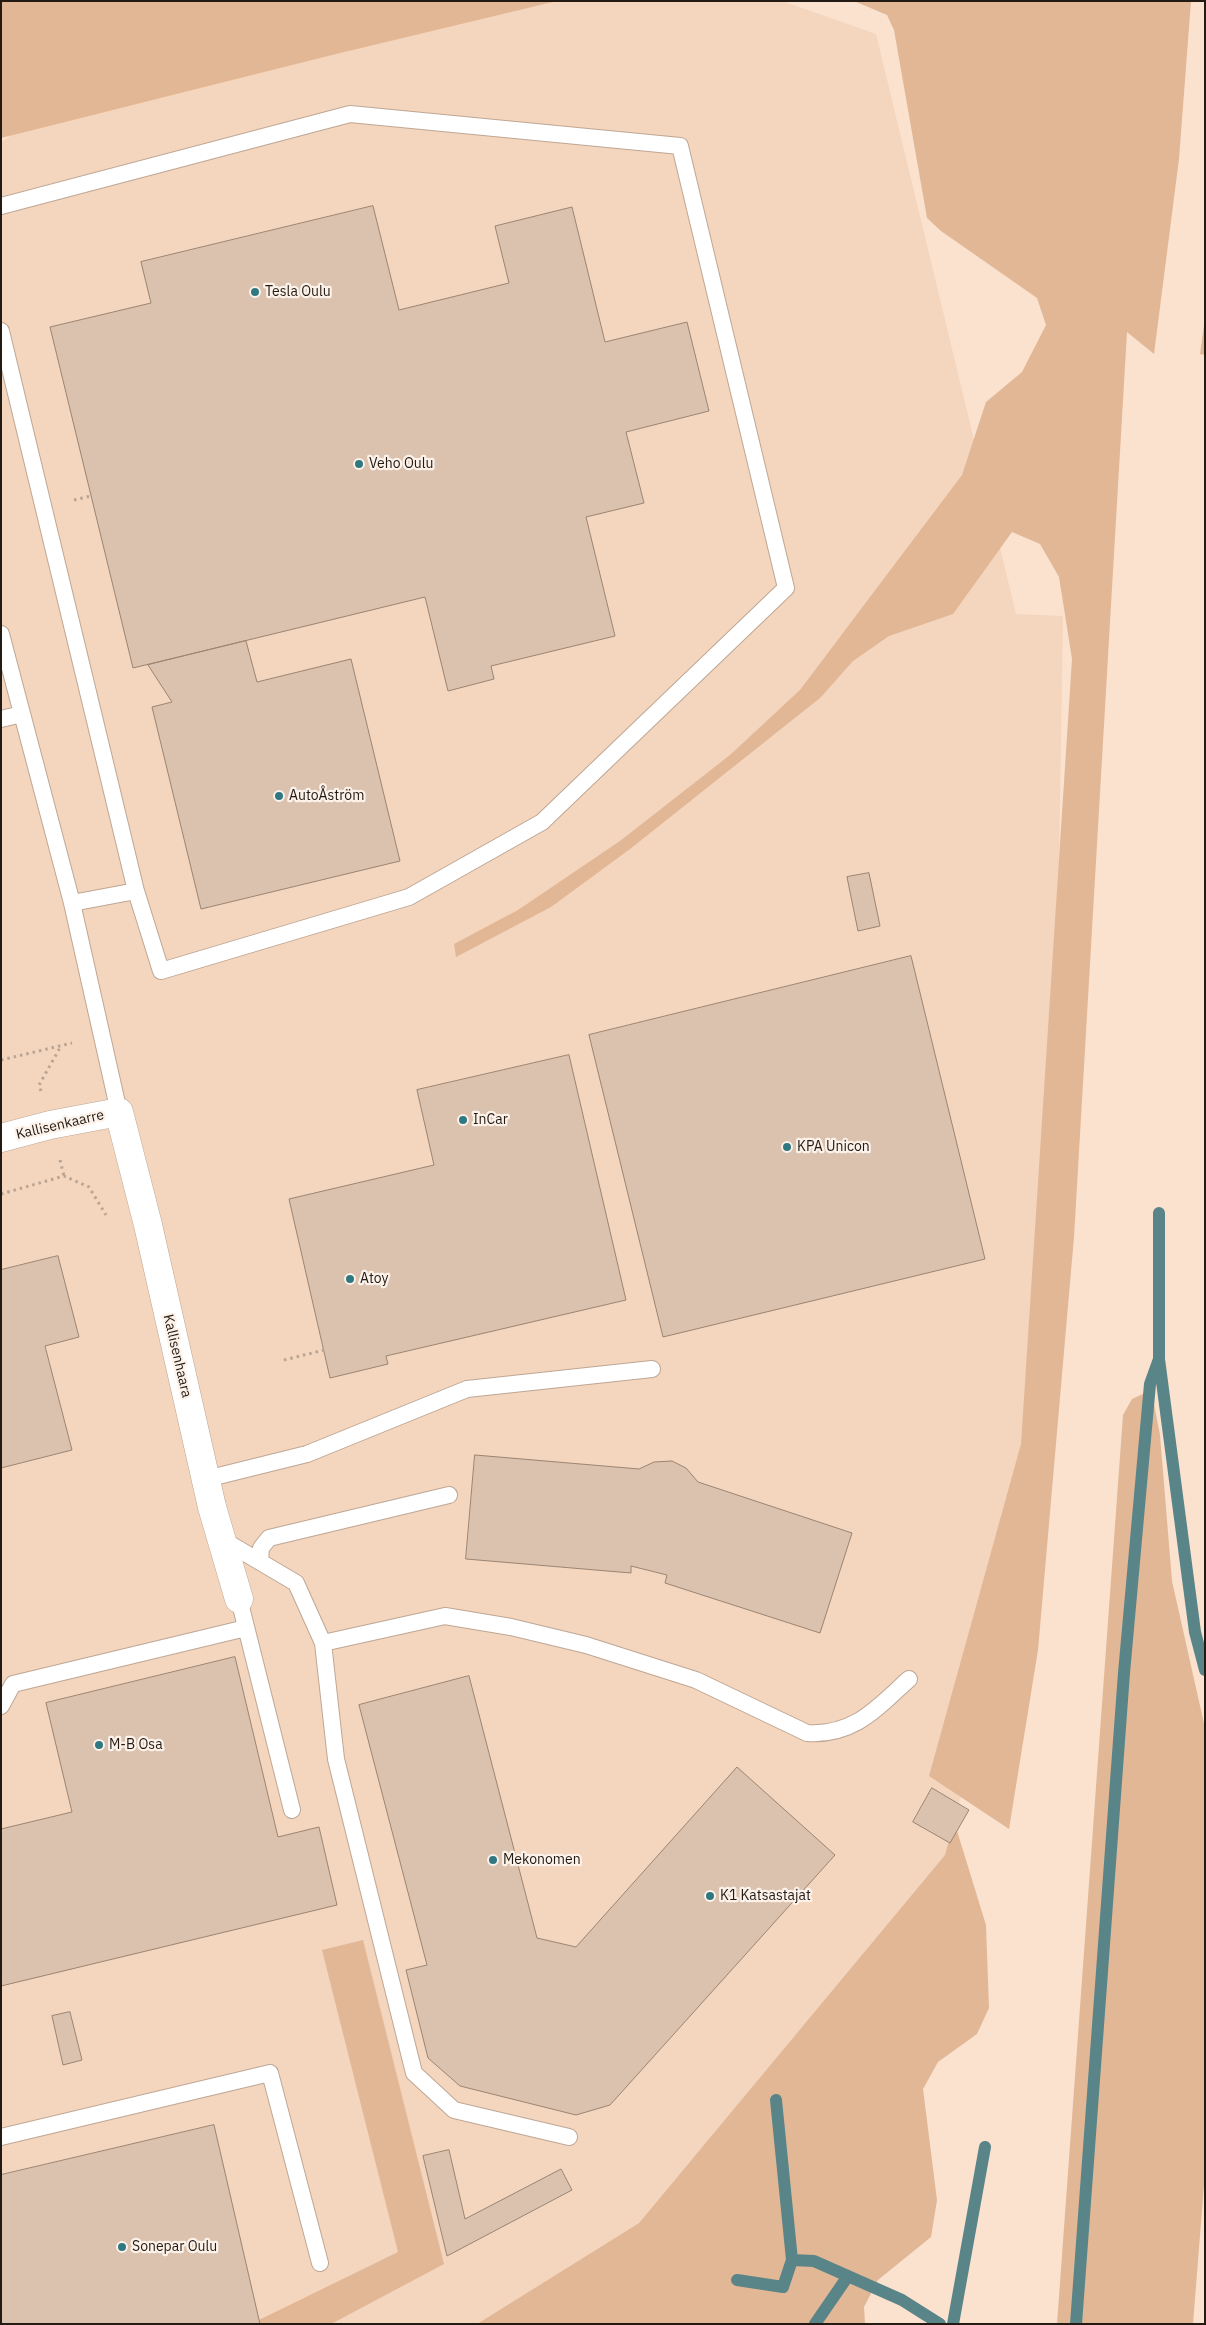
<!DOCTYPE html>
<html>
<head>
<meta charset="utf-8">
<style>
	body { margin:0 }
	#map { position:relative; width:1206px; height:2325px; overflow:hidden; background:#fae2cf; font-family:"IBM Plex Sans",sans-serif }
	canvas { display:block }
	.frame { position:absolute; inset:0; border:2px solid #221a13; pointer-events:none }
</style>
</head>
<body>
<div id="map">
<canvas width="1206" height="2325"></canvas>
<div class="frame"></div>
</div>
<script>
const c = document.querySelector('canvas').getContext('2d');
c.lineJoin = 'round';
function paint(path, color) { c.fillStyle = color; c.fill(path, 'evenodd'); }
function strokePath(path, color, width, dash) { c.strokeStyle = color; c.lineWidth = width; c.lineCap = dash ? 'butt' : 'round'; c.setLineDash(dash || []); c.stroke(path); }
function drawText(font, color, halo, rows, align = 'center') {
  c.font = font + ' "IBM Plex Sans",sans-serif'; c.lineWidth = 4.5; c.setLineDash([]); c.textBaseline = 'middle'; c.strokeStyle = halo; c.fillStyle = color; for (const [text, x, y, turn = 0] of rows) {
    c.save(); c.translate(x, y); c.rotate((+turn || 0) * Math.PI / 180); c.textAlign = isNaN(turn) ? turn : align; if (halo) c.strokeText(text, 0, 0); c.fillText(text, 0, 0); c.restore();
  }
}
const built = new Path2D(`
	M483 1H782L876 34 1016 614 1063 616 1049 1470 945 1855 639 2223 477 2324H1V142L59 105Z`);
const green = new Path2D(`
	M1 1H557L336 54 1 138Z
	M854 1H1191L1179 159 1154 354 1127 332 1074 1237 1038 1650 1009 1829 929 1776 1021 1444 1072 659 1059 577 1040 544 1012 532 953 614 889 636 853 661 820 698 630 849 551 907 456 957 454 944 518 910 620 841 730 755 800 690 962 475 986 402 1022 372 1046 325 1037 298 941 231 927 218 894 30 887 15Z
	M1205 318V355L1200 354Z
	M1143 1394 1154 1404 1160 1435 1172 1581 1205 1728V2172L1193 2324H1057L1123 1415 1132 1399Z
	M954 1821 986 1925 989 2008 977 2034 938 2062 923 2089 937 2200 931 2237 878 2280 864 2307 865 2324H477L639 2223 945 1855Z
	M363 1940 444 2264 331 2324H260L259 2320 398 2252 322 1950Z`);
const stream = new Path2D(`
	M1159 1213V1359L1195 1632 1205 1670
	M792 2260 814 2261 902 2300 940 2324
	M737 2280 783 2287 792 2260 776 2100
	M815 2324 848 2276
	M953 2324 985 2147
	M1076 2324 1124 1673 1150 1384 1159 1359`);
const building = new Path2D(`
	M373 206 399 310 509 283 495 226 572 207 605 342 687 322 709 411 626 432 644 503 586 517 615 636 491 666 494 679 448 691 425 597 133 668 50 327 151 303 141 262Z
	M246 641 257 682 351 659 400 861 201 909 152 707 172 702 148 665Z
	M869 873 880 926 858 931 847 877Z
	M911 956 985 1259 663 1337 589 1035Z
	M569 1055 626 1300 386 1356 388 1364 330 1378 289 1199 434 1165 417 1090Z
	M58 1256 79 1337 45 1346 72 1450 1 1468V1270Z
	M475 1455 639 1469 654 1462 672 1461 686 1468 698 1482 852 1533 820 1633 665 1583 667 1575 631 1566V1573L466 1559Z
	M235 1657 278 1837 319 1827 337 1905 1 1986V1829L72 1812 46 1703Z
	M469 1676 537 1938 576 1947 737 1767 835 1855 610 2105 576 2115 460 2086 428 2058 406 1970 427 1965 359 1705Z
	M932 1788 969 1810 950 1843 913 1822Z
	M70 2012 82 2060 63 2065 52 2016Z
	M214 2125 260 2324H1V2175Z
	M449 2150 465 2219 561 2169 572 2190 447 2256 423 2156Z`);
const path = new Path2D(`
	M74 500 91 496
	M1 1060 72 1043
	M41 1091 39 1085 61 1046
	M60 1160 64 1176
	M1 1194 64 1176 89 1187 106 1215
	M284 1360 324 1350`);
const service = new Path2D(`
	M1 206 350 114 680 146 786 588 542 822 409 897 161 971 136 891
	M1 331 136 891 72 903
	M1 634 72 903 119 1112
	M1 719 22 714
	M206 1479 307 1454 467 1389 652 1369
	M223 1540 296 1583 323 1643 336 1759 414 2073 454 2110 569 2137
	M260 1562 261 1548 269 1538 449 1495
	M239 1599 292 1810
	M323 1643 445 1616 511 1627 586 1645 696 1680 807 1733C854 1736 877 1708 909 1679
	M1 1706 13 1684 246 1628
	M1 2137 270 2073 320 2263`);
const minor = new Path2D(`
	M1 1138 50 1125 119 1112 148 1225 212 1507 239 1599`);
const markers = [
	[255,292,5,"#307881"],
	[359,464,5,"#307881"],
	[279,796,5,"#307881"],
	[463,1120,5,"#307881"],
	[787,1147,5,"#307881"],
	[350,1279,5,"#307881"],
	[99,1745,5,"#307881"],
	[493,1860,5,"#307881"],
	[710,1896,5,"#307881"],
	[122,2247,5,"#307881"]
];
const poiNames = [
	["Tesla Oulu",265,292],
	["Veho Oulu",369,464],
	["AutoÅström",289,796],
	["InCar",473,1120],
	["KPA Unicon",797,1147],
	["Atoy",360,1279],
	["M-B Osa",109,1745],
	["Mekonomen",503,1860],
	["K1 Katsastajat",720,1896],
	["Sonepar Oulu",132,2247]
];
const streetNames = [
	["Kallisenkaarre",60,1125,-13],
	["Kallisenhaara",177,1356,77]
];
paint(built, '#f4d5bd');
paint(green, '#e1b796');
strokePath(stream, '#598589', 12);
paint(building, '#dac2af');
strokePath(building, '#9b8573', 1);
strokePath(service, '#bea795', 18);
strokePath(minor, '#bea795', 29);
strokePath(path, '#b8a595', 3, [2.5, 4]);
strokePath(service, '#fff', 16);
strokePath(minor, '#fff', 28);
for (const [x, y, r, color] of markers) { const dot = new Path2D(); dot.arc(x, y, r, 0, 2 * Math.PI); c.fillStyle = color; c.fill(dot); strokePath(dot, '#fcf2ea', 2); }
drawText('14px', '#221a13', '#fcf2ea', poiNames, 'left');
drawText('14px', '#221a13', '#fcf2ea', streetNames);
</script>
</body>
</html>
